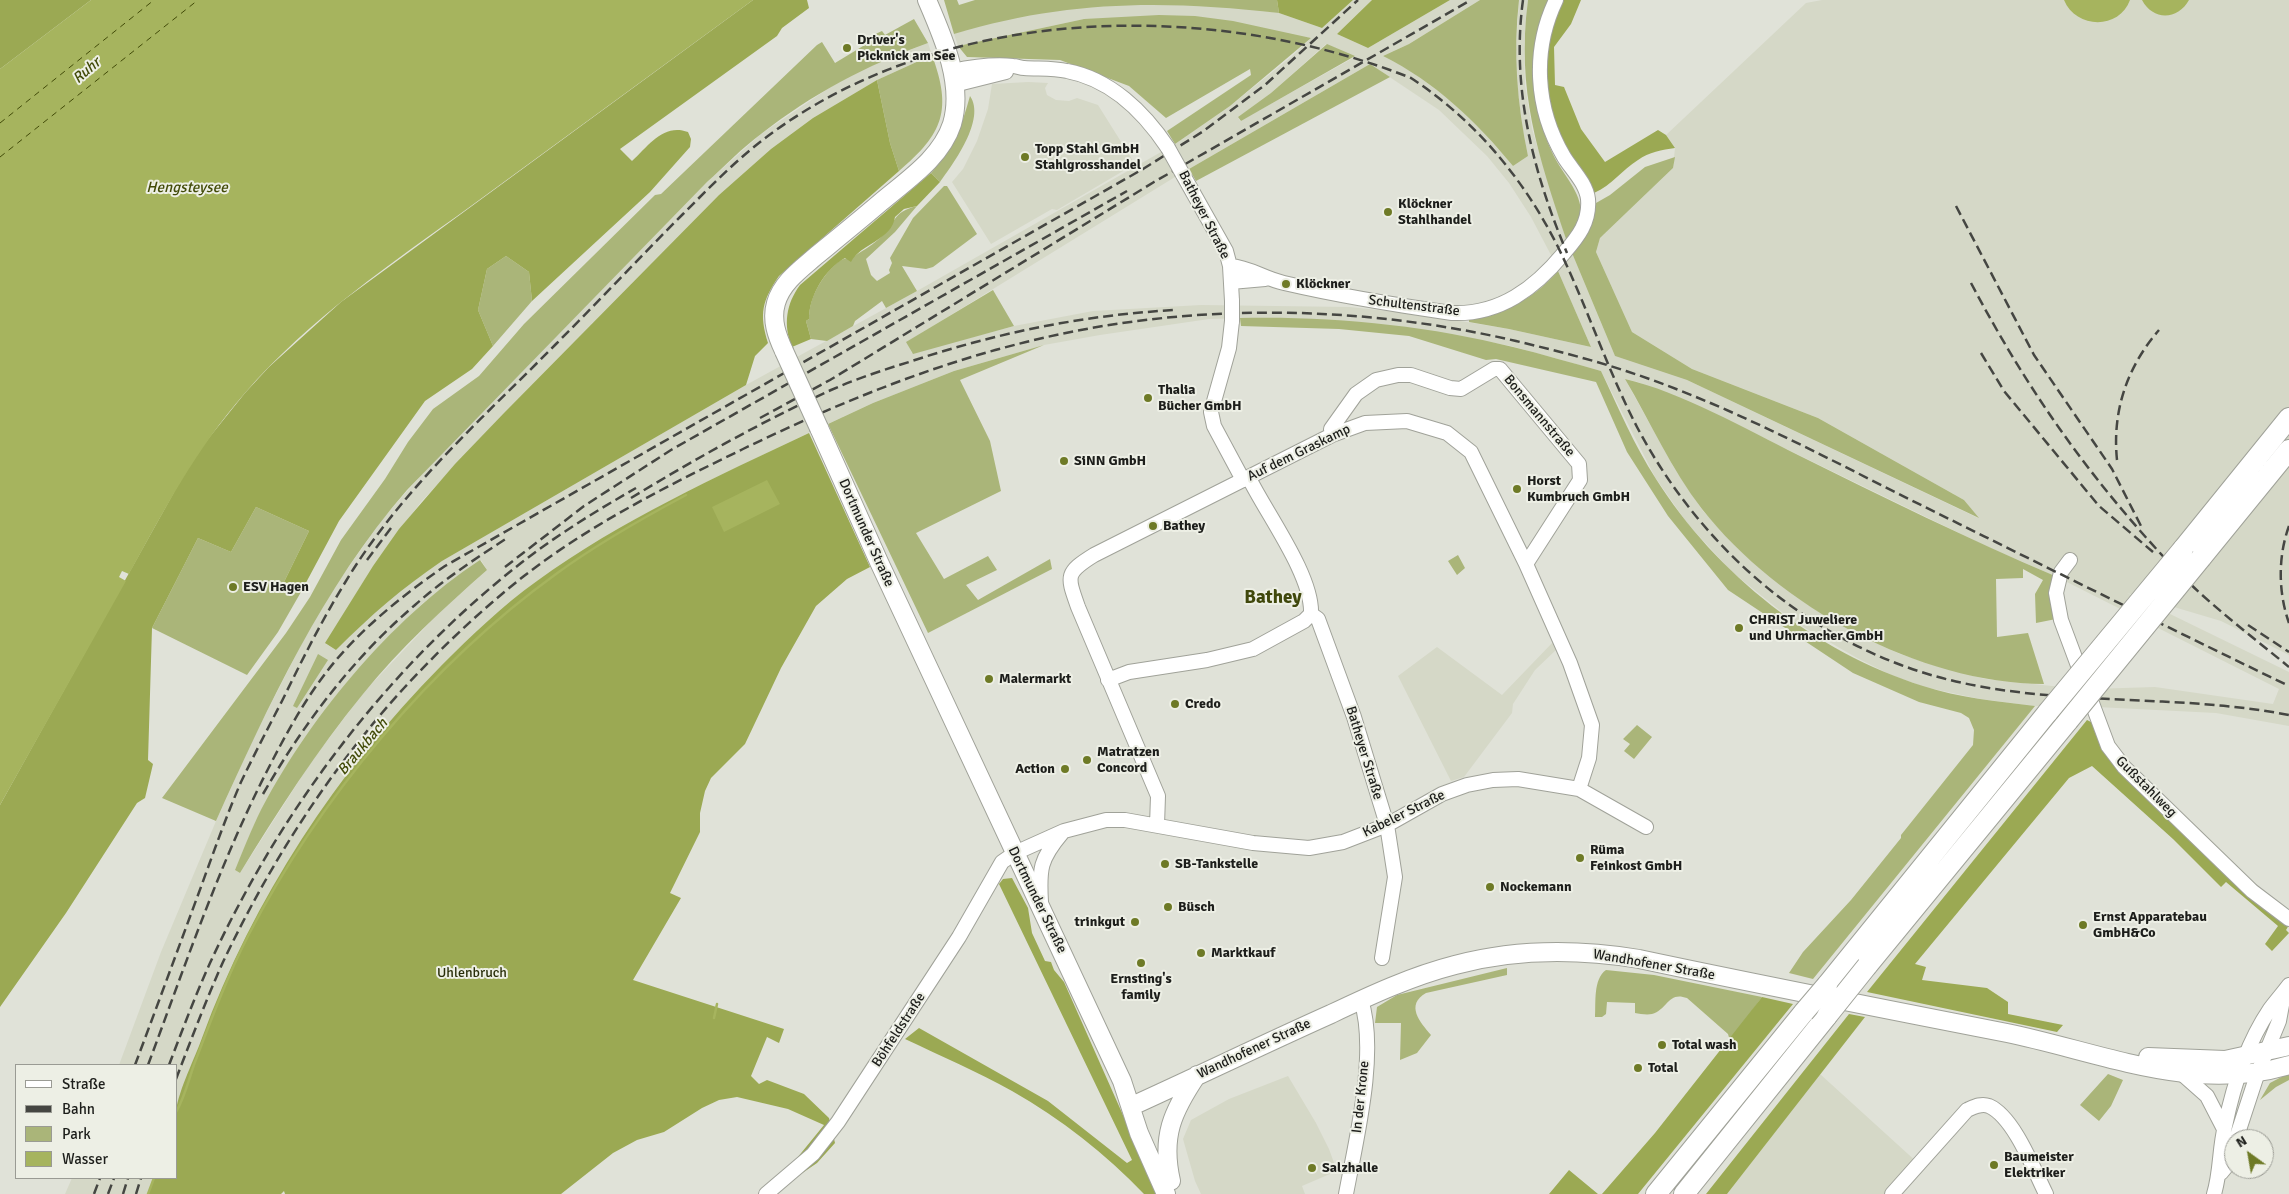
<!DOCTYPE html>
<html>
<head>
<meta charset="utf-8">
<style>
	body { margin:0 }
	#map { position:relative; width:2289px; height:1194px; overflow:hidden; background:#e0e2d8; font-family:Signika,sans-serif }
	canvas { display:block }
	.legend { position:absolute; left:15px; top:1064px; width:162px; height:115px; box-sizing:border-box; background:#edefe5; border:1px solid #9a9b94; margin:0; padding:6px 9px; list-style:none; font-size:15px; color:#1d1e1b }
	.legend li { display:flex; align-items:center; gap:10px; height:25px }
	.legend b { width:25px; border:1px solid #9a9b94 }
	.north { position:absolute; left:2224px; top:1129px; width:50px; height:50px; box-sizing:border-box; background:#edefe5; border:1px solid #9a9b94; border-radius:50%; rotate:328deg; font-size:14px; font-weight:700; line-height:20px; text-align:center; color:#1d1e1b }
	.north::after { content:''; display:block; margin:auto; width:18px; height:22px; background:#6e7a26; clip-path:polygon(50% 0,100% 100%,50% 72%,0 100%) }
</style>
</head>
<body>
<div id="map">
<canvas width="2289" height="1194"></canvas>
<ul class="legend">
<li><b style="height:6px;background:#fff"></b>Straße</li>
<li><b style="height:6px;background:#454642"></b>Bahn</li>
<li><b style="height:14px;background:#aab579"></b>Park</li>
<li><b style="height:14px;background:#a6b45e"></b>Wasser</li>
</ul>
<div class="north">N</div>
</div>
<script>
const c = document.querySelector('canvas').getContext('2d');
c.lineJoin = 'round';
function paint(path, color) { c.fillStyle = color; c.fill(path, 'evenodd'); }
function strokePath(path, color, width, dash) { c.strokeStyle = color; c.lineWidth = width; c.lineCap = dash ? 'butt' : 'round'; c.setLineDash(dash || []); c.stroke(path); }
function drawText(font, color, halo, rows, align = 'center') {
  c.font = font + ' Signika,sans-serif'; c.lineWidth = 4; c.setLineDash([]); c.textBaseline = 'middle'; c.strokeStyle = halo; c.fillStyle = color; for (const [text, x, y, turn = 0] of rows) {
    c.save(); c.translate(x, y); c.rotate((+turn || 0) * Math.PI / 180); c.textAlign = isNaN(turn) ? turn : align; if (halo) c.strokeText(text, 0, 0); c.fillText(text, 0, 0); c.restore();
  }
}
const built = new Path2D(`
	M1353 0H1372L1337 34 1368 48 1450 0H1480L1409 44 1383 56 1408 69 1444 95 1474 121 1513 166 1528 156 1522 126 1515 66 1519 0H1528L1524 45 1525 85 1532 129 1566 239 1552 257 1531 217 1509 183 1487 156 1439 110 1370 64 1189 169 1175 144 1230 106 1291 57 1311 38 1084 19 958 46 954 34 989 22 1032 12 1081 5 1159 1 1233 6 1279 13 1322 28ZM1326 44 1355 57 1240 121 1238 117 1271 93Z
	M1822 0H2289V655L2221 621 2127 593 2289 672V726L2216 713 2097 707 2091 689 2155 687 2273 704 2279 689 2055 576 1990 548 1739 426 1638 382 1625 379 1673 466 1703 511 1748 558 1808 605 1867 639 1900 654 1934 665 1985 679 2081 689 2087 707 2034 706 1980 699 1924 687 1891 675 1857 658 1793 621 1732 572 1687 523 1655 477 1601 371 1511 346 1423 330 1349 322 1257 318 1209 319 1100 335 1044 345 954 371 873 403 819 428 694 488 630 522 176 1110V1065H119L161 952 216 821 255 735 321 606 384 517 442 452 707 182 761 134 835 84 871 65 928 43 932 55 877 80 813 118 771 149 719 195 503 414 421 502 373 566 326 644 336 650 369 617 404 587 442 561 746 385 917 291 1161 152 1175 177 907 342 912 353 1014 326 1093 311 1201 305 1350 307 1424 315 1509 329 1591 347 1558 271 1572 253 1615 356 1687 380 1978 518 1964 500 1818 418 1692 369 1632 332 1596 252 1600 238 1673 168 1675 148 1666 135 1806 3ZM481 560 487 570 438 614 364 692 311 762 240 873 235 870 257 818 288 763 337 695 384 641 423 603Z
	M1028 82 1048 83 1045 88 1047 95 1056 100 1069 101 1077 98 1098 105 1135 164 1057 210 1052 209 991 244 952 182 963 169 977 141 988 109 992 84Z
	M1554 641 1557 649 1535 670 1513 704 1512 713 1464 777 1451 781 1398 676 1437 647 1502 695Z
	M1820 1074 1919 1164 1892 1194H1727Z
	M1288 1076 1316 1123 1329 1149 1337 1171 1302 1186 1305 1194H1201L1195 1181 1183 1139 1191 1120 1229 1099Z
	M72 1178H153L148 1194H65Z`);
const green = new Path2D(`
	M944 0H957L959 5 975 0H1277L1279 13C1164 0 1066 0 954 34Z
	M1480 0H1519C1513 53 1517 103 1528 156L1513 166C1476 121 1435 82 1383 56L1409 44Z
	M1528 0H1549C1525 48 1530 104 1552 152 1560 171 1579 188 1581 210 1582 221 1573 231 1566 239 1538 154 1516 91 1528 0Z
	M1159 15 1195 16 1233 21 1311 38 1230 106 1175 144 1167 131 1251 75 1250 69 1166 118 1129 86 1060 60 967 57 958 46 1084 19Z
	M914 19 928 43C867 65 812 94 761 134 742 148 725 166 707 182L407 490C322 588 269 704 216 821L162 798 286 633 310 597 341 540 385 479 408 442 433 409 479 376 524 324 655 195 661 194 817 45 822 42 835 63 873 40 871 36 882 31 885 35Z
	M1327 44 1355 56 1241 121 1238 117 1271 93Z
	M932 55C952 110 944 133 899 171L890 143 877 80Z
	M1370 64 1390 77 1196 181 1189 169Z
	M970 96C986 119 954 163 940 182L931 173C954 148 961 128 970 96Z
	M1675 157 1673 168 1600 238 1596 252 1632 332 1692 369 1818 418 1964 500 1979 518 1687 380 1615 356 1572 253 1594 216 1596 203 1610 195 1645 167Z
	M944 186H947L977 234 933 267 926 269 902 266 917 291 886 308 882 301 855 321 853 326 827 341 811 339 806 321 809 319C809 297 822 276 838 262 843 258 850 258 856 255 864 250 874 244 881 237 898 222 890 213 917 206L895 232 866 259 871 275 877 281 890 273 889 270 892 263 890 258 913 218Z
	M506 256 529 272 532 301 493 346 478 310 487 269Z
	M1558 271 1591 347 1509 329 1469 322V320C1505 313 1534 299 1558 271Z
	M993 290 1014 326 913 354 906 342Z
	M1240 318C1331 316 1425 325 1513 347 1542 354 1572 363 1601 371 1618 407 1634 445 1656 479 1716 574 1815 652 1923 686 1959 698 1997 701 2035 706L1813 979 1789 973 1803 952 1851 900 1901 838V835L1973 745 1974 730 1969 718 1961 713 1919 702 1853 673 1728 590 1668 516 1627 452 1596 382 1496 359 1486 360 1409 336 1339 329 1241 326Z
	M1044 345 960 380 990 441 1001 491 916 533 944 579 988 556 997 570 966 585 978 600 1050 559 1052 569 928 633 828 424 873 403 954 371Z
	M1625 379C1681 392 1746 429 1798 455 1883 497 1968 539 2055 576L2056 619 2036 623 2035 594 2043 580 2023 569V578L1996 579 1997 637 2028 633 2044 684C1919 683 1779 607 1702 509 1671 469 1651 423 1625 379Z
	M256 507 309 531 284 582 301 592 278 632 247 675 152 628 198 538 231 552Z
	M1458 555 1465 568 1457 575 1448 561Z
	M480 560 487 570C444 608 400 648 363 694 317 750 278 811 240 873L235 870C242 853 249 835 257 818 305 722 390 619 480 560Z
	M318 654 328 660 297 708 293 706Z
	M1637 725 1652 737 1634 759 1624 751 1630 744 1623 739Z
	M1507 968V975L1426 993C1405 1005 1420 1022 1431 1035L1417 1053 1400 1060 1401 1023H1375L1377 1007 1397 995Z
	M1606 970 1654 975 1762 997 1730 1041 1728 1034 1687 998C1668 991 1668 1009 1652 1014 1647 1015 1640 1014 1635 1013V1003L1607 1002 1606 1014 1602 1017H1595C1596 1003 1593 979 1606 970Z
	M2289 1073V1080L2276 1087 2260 1100 2270 1083Z
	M2108 1074 2123 1080 2111 1106 2099 1121 2080 1105Z`);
const forest = new Path2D(`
	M0 0H91L0 69Z
	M753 0H807L809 8 782 28 777 36 620 149 632 161C649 145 664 123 688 132L691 139 690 147 650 192 532 301 529 272 506 256 487 269 478 310 493 346 472 369 425 401 339 521 301 592 284 582 309 531 256 507 231 552 198 538 152 628 148 760 153 764 145 798 137 803 66 913 0 1007V805L183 476 200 449 245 393 269 367 341 302Z
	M1277 0H1353L1322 28 1279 13Z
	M1372 0H1450L1368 48 1337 34Z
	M1562 0H1581L1571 24 1554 47 1555 85 1564 87 1581 129 1605 162 1658 130 1666 135 1675 148C1662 150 1649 152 1638 160 1622 170 1612 185 1594 193L1561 140 1550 110 1544 55Z
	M877 80 890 143 899 171 779 276C762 301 759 314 768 343L755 356 746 385 442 561C402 588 371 615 336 650L325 643 373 566 399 529 455 464 503 414 719 195 771 149 813 118Z
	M931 173 940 182 917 206 904 209 895 217C892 240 860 244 851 262L845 258C825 269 809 296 809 319L806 321 811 339 792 347C783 325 786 304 800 285Z
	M809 433 870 567 847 579 816 606 781 668 745 744 711 778 705 791 700 813V832L670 893 681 898 633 980 784 1029 779 1043 767 1037 751 1076 759 1084 767 1080 804 1094 829 1118 835 1143 817 1163 795 1178 793 1163 824 1125 788 1109 737 1097 719 1100 702 1108 664 1132 637 1140 613 1153 561 1194H285L284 1191 281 1194H148L153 1178H176C176 1156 173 1132 176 1111 179 1089 195 1058 202 1038 253 899 337 771 441 666 471 636 502 606 537 581 621 520 716 477 809 433Z
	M2087 720 2095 724 2109 754 2289 925 2286 930 2289 933 2272 951 2265 944 2278 926 2226 882 2221 887 2173 839 2092 766 2069 778 1915 964 1926 967 1922 980 1987 988 2008 1002V1014L2063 1025 2057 1032 1867 992Z
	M1012 878 1028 908 1032 933 1045 961 1051 962 1054 970 1064 982 1158 1194H1144C1106 1154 1061 1119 1012 1091 978 1072 941 1056 905 1039L919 1028 1048 1101 1127 1163 1132 1160 999 884 1003 879Z
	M1762 997 1793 1004 1638 1194H1602L1655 1133Z
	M1849 1014 1865 1017 1727 1194H1706Z
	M1569 1170 1598 1194H1549Z`);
const water = new Path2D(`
	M91 0H753C659 69 565 137 471 206 392 263 309 319 245 393 195 450 165 509 129 574L122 571 119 577 126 581 0 805V69Z
	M2064 0H2130C2119 30 2076 29 2064 0Z
	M2142 0H2189C2178 20 2153 21 2142 0Z
	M767 480 780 504 724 532 712 507Z`);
const stream = new Path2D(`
	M714 1018 717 1004
	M176 1112C185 1097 189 1078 195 1062 211 1020 227 977 248 936 319 799 430 665 556 574 597 544 641 519 686 495
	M148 1194 154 1178`);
const ferry = new Path2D(`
	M0 123 154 0
	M0 157 198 0`);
const minor = new Path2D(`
	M952 71C971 67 994 64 1013 66 1017 66 1020 68 1024 68 1039 69 1053 68 1067 71 1110 79 1144 112 1168 148
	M954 85 1006 72
	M1182 173 1226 251 1230 266 1232 301
	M1230 266C1249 267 1265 279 1284 283 1340 296 1395 305 1452 313 1500 315 1535 288 1564 253 1578 237 1590 222 1588 199 1586 183 1572 170 1564 157 1535 108 1532 50 1556 0
	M1231 282 1265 279
	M1232 321 1229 348 1211 412 1214 426 1243 480
	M1332 435 1331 429 1356 394 1376 380 1398 375H1411L1450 388 1461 389 1494 369H1500L1579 464 1580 480 1526 564
	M1249 478C1266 513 1313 576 1311 614L1318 619 1354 717 1387 825 1395 877 1382 958
	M2070 560 2061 572 2056 593 2061 620 2108 746 2124 767 2252 891 2289 919
	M1108 680 1129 672 1207 660 1253 649 1304 621 1311 614
	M1157 825 1158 796 1078 607C1067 576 1065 573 1094 555L1332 435 1365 423 1407 421 1447 433 1471 452 1526 564 1570 663 1592 725 1589 758 1579 789
	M1041 902C1039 869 1040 859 1062 833
	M2181 1073 2207 1096 2224 1129
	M2236 1139 2258 1072 2279 1021 2284 994
	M2221 1173 2226 1167 2234 1146
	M766 1194 813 1154 838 1122 959 937 1002 862 1015 853 1064 831 1106 820H1125L1253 843 1309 848 1343 842 1387 825 1442 794 1467 785 1493 780 1518 779 1579 789 1646 827
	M1346 1194C1356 1140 1378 1052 1361 1000
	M1892 1194 1967 1110C1974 1107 1981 1103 1989 1106 2014 1117 2034 1170 2046 1194
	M2214 1194C2221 1171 2219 1150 2225 1126 2233 1087 2247 1043 2270 1009 2276 1001 2283 993 2289 985`);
const major = new Path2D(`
	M784 351C777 336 771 320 776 303 782 282 801 269 817 255 839 237 860 220 881 202 907 180 941 158 952 124 964 84 943 37 927 0
	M819 428 879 562 1122 1081 1139 1133 1166 1194
	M2148 1057 2225 1060 2289 1046
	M1132 1106C1198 1076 1264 1044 1331 1014 1371 995 1412 976 1455 965 1515 949 1578 949 1639 959 1761 985 1884 1009 2007 1033 2100 1052 2193 1094 2289 1065
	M1171 1181C1161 1137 1172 1112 1197 1075`);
const highway = new Path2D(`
	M2183 549 2289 418
	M2201 558 2289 450
	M1867 966 2068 721
	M1827 985 2048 712
	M1656 1194 1804 1012
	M1684 1194 1827 1016`);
const rail = new Path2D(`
	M1523 0C1511 88 1533 172 1567 253
	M1956 206 2034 355 2112 469 2141 526
	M1971 283C2028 391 2090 479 2174 568 2209 604 2250 635 2289 667
	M1981 353 2004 391 2099 506 2153 552
	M760 418 830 380 1154 182 1471 0
	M2117 460C2112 411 2127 367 2159 330
	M631 498C695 459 763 421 831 390 856 379 883 370 909 362 996 333 1084 315 1175 310
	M2289 526C2278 556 2278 592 2289 623
	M367 560 394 524
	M505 567 584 506 671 450 1127 191
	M2248 625 2289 652
	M263 794C304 723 353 658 415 605 443 580 475 559 507 538
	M135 1065C156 1009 177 952 198 895 212 857 225 819 241 782 254 755 268 728 282 701 302 660 322 620 346 581 401 490 482 419 556 344 599 301 640 257 683 214 711 186 740 156 772 133 951 2 1216 0 1411 78 1475 120 1524 179 1558 247 1587 306 1607 369 1637 427 1694 535 1786 622 1901 665 2026 712 2160 690 2289 715
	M148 1065C185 966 219 865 267 771 287 732 308 693 337 659 368 623 406 593 445 566L1143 169 1202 132 1265 85 1358 0
	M169 1065C182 1031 195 996 210 963 281 809 387 668 521 563 557 535 596 511 636 488
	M176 1079C191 1040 206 1000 223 962 270 863 330 769 404 688 441 648 481 610 524 576 591 524 667 486 743 449 834 405 928 366 1026 342 1185 302 1357 304 1516 341 1553 350 1590 359 1626 371 1730 405 1828 459 1925 507 2046 567 2167 627 2289 686
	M94 1194 100 1178
	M108 1194 114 1178
	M123 1194 128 1178
	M136 1194 141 1178`);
const minorBridge = new Path2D(`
	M1168 148 1182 173
	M1232 301V321`);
const majorBridge = new Path2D(`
	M784 351 819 428`);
const highwayBridge = new Path2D(`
	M2048 712 2183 549
	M2068 721 2201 558
	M1804 1012 1827 985
	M1827 1016 1867 966`);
const markers = [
	[847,48,5,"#6e7a26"],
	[1025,157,5,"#6e7a26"],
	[1388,212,5,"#6e7a26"],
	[1286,284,5,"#6e7a26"],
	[1148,398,5,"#6e7a26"],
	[1064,461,5,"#6e7a26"],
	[1517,489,5,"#6e7a26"],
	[1153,526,5,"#6e7a26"],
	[233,587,5,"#6e7a26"],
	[1739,628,5,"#6e7a26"],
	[989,679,5,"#6e7a26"],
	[1175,704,5,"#6e7a26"],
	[1087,760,5,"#6e7a26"],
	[1065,769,5,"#6e7a26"],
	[1580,858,5,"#6e7a26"],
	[1165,864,5,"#6e7a26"],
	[1490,887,5,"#6e7a26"],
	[1168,907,5,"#6e7a26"],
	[1135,922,5,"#6e7a26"],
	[2083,925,5,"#6e7a26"],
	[1201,953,5,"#6e7a26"],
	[1141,963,5,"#6e7a26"],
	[1662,1045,5,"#6e7a26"],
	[1638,1068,5,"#6e7a26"],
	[1994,1165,5,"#6e7a26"],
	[1312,1168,5,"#6e7a26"]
];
const poiNames = [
	["Driver's",857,40],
	["Picknick am See",857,56],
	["Topp Stahl GmbH",1035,149],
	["Stahlgrosshandel",1035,165],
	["Klöckner",1398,204],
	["Stahlhandel",1398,220],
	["Klöckner",1296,284],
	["Thalia",1158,390],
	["Bücher GmbH",1158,406],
	["SiNN GmbH",1074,461],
	["Horst",1527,481],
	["Kumbruch GmbH",1527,497],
	["Bathey",1163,526],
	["ESV Hagen",243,587],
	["CHRIST Juweliere",1749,620],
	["und Uhrmacher GmbH",1749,636],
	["Malermarkt",999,679],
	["Credo",1185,704],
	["Matratzen",1097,752],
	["Concord",1097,768],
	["Action",1055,769,"right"],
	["Rüma",1590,850],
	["Feinkost GmbH",1590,866],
	["SB-Tankstelle",1175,864],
	["Nockemann",1500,887],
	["Büsch",1178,907],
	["Ernst Apparatebau",2093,917],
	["GmbH&Co",2093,933],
	["trinkgut",1125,922,"right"],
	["Marktkauf",1211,953],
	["Ernsting's",1141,979,"center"],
	["family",1141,995,"center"],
	["Total wash",1672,1045],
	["Total",1648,1068],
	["Baumeister",2004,1157],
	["Elektriker",2004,1173],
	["Salzhalle",1322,1168]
];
const streetNames = [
	["Batheyer Straße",1204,215,63],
	["Schultenstraße",1414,306,7],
	["Bonsmannstraße",1539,416,50],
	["Auf dem Graskamp",1299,453,-26],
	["Dortmunder Straße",866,533,66],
	["Batheyer Straße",1364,753,73],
	["Gußstahlweg",2146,787,45],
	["Kabeler Straße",1404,814,-26],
	["Dortmunder Straße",1037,900,64],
	["Wandhofener Straße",1654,965,10],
	["Böhfeldstraße",899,1030,-57],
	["Wandhofener Straße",1254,1049,-25],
	["In der Krone",1361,1097,-84]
];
const parkNames = [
	["Uhlenbruch",472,973]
];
const waterNames = [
	["Ruhr",87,71,-41],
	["Hengsteysee",187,188],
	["Braukbach",363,747,-50]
];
const districtNames = [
	["Bathey",1273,598]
];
paint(built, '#d5d8c7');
paint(green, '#aab579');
paint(forest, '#9ba953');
paint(water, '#a6b45e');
strokePath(stream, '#a6b45e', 2.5);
strokePath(ferry, '#424b08', 1, [6, 5]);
strokePath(minor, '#a0a299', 16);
strokePath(major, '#a0a299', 20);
strokePath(highway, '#a0a299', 22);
strokePath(minor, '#fff', 14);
strokePath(major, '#fff', 18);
strokePath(highway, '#fff', 20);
strokePath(rail, '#454642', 2.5, [10, 5]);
strokePath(minorBridge, '#a0a299', 16, []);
strokePath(majorBridge, '#a0a299', 20, []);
strokePath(highwayBridge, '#a0a299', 22, []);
strokePath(minorBridge, '#fff', 14);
strokePath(majorBridge, '#fff', 18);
strokePath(highwayBridge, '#fff', 20);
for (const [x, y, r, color] of markers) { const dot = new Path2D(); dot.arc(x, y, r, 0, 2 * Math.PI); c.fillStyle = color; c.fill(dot); strokePath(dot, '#edefe5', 2); }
drawText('bold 14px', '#1d1e1b', '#edefe5', poiNames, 'left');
drawText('14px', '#1d1e1b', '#edefe5', streetNames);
drawText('14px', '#292e09', '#edefe5', parkNames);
drawText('italic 15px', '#424b08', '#edefe5', waterNames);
drawText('bold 19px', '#40480c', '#edefe5', districtNames);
</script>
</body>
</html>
